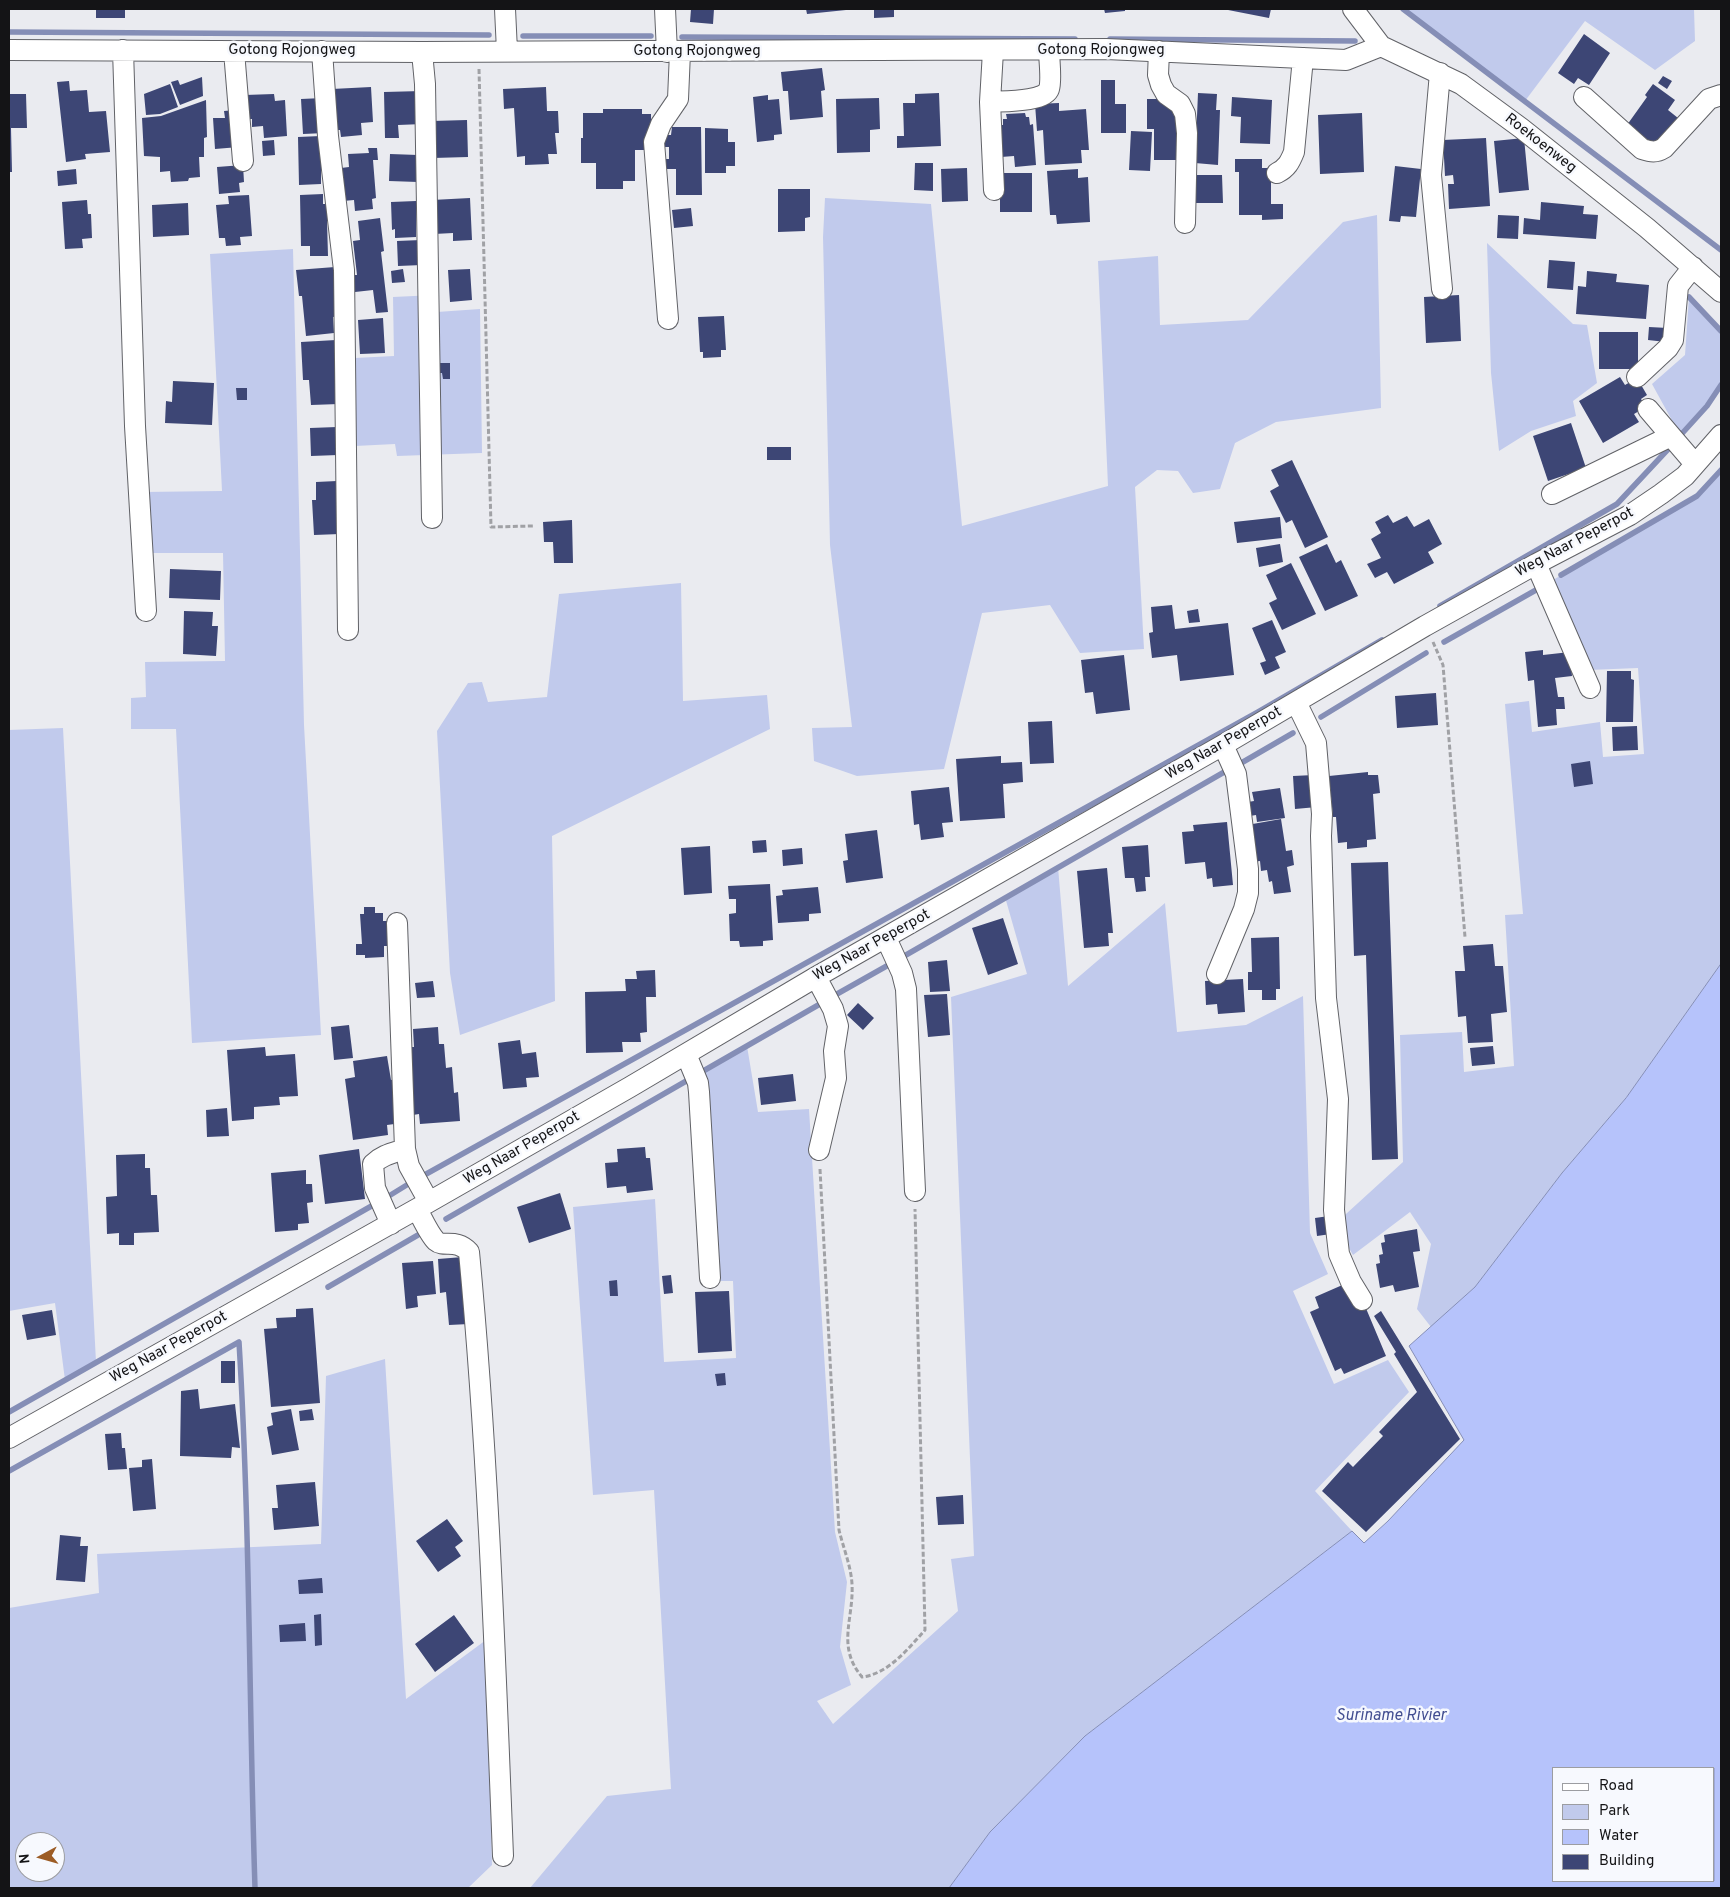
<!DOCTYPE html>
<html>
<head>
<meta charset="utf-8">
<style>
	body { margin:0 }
	#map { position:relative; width:1730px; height:1897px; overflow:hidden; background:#eaebf0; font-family:Overpass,sans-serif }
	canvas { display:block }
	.frame { position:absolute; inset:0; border:10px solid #141416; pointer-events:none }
	.legend { position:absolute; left:1552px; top:1767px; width:162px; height:115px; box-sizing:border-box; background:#f7f9fe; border:1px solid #9c9da1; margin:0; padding:6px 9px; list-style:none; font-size:15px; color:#141416 }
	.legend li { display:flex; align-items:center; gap:10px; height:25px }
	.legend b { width:25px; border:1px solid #9c9da1 }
	.north { position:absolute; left:15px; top:1832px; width:50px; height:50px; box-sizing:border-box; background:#f7f9fe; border:1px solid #9c9da1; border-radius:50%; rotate:264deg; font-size:14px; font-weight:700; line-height:20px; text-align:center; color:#141416 }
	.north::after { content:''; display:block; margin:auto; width:18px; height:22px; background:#9c5c25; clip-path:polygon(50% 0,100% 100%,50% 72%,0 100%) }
</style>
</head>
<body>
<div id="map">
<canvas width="1730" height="1897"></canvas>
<div class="frame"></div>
<ul class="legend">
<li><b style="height:6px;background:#fff"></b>Road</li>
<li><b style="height:14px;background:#c1caec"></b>Park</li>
<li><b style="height:14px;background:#b6c3fb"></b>Water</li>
<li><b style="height:14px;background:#3d4675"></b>Building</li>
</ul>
<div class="north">N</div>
</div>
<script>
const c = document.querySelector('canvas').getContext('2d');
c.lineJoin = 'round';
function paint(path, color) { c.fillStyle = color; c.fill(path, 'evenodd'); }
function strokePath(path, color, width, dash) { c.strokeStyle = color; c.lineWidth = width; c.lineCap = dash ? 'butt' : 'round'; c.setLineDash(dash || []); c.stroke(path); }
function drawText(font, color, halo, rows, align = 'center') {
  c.font = font + ' Overpass,sans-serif'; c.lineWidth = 5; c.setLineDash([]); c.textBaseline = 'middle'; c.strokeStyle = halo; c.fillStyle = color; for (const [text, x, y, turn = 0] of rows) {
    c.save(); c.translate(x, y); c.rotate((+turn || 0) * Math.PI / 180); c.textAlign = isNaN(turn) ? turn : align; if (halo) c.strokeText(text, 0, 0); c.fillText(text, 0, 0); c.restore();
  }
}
const green = new Path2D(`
	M1403 9H1694L1695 41 1655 70 1585 21 1525 101Z
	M825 198 931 204 962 526 1108 486 1098 261 1158 256 1160 325 1248 320 1343 222 1377 215 1381 408 1276 422 1235 443 1220 489 1193 493 1178 471 1157 470 1135 487 1144 649 1080 653 1050 605 982 613 944 769 857 776 814 761 812 728 852 727 830 545 823 237Z
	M1487 243 1573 324 1587 325 1597 383 1573 401 1576 416 1531 431 1499 451 1491 373Z
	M293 249 304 725 321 1035 192 1043 176 729H131V698L146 697 145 662 225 661 223 553H144L143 492 222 491 210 254Z
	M435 295 437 312 480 309 482 453 397 456 395 444 355 446V358L394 356 393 297Z
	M1689 297 1721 331V385L1707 406 1680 435 1652 384 1685 355Z
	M1721 470V964L1626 1098 1562 1173 1475 1287 1431 1327 1417 1309 1431 1244 1410 1212 1353 1255 1335 1224 1403 1162 1400 1035 1462 1032 1464 1072 1514 1066 1505 915 1523 914 1505 704 1529 701 1532 732 1600 722 1603 757 1644 754 1638 668 1589 670 1553 580 1697 496Z
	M681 583 683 701 767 695 770 729 552 836 555 1001 460 1035 450 973 437 731 468 683 482 682 488 702 547 697 559 594Z
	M63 728 96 1362 65 1380 55 1303 9 1311V730Z
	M1058 867 1068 986 1165 903 1177 1032 1246 1025 1303 996 1310 1233 1328 1274 1293 1291 1334 1384 1388 1360 1409 1392 1315 1491 1352 1531 1085 1736 990 1832 949 1888H530L607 1796 671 1789 654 1490 593 1495 573 1207 655 1199 664 1362 736 1358 733 1281H720L705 1070 747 1046 758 1112 809 1109 835 1532 847 1582 840 1647 851 1685 817 1701 833 1724 958 1611 951 1559 974 1556 951 997 1027 974 1005 897Z
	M385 1359 406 1699 486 1640 492 1865 468 1888H9V1608L99 1593 97 1554 321 1544 326 1376ZM25 1842H55V1872H25Z`);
const water = new Path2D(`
	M1721 964V1888H949L990 1832 1085 1736 1352 1531 1364 1543 1388 1521 1464 1440 1409 1346 1475 1287 1562 1173 1626 1098ZM1554 1768H1714V1881H1554Z`);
const stream = new Path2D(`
	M1403 9 1721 250
	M9 32 489 35
	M523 36H651
	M682 37 1075 39
	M1110 39 1355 41
	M1689 297 1721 331
	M1678 438 1707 406 1721 385
	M1561 575 1697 496 1721 470
	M1440 606 1617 504 1672 445
	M1444 642 1536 590
	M1321 717 1426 653
	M1243 762 1293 733
	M906 955 1226 771
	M837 994 892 963
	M705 1070 820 1004
	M419 1178 1258 712 1382 640
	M384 1199 410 1183
	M446 1219 688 1080
	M328 1287 418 1235
	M9 1412 375 1204
	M9 1471 239 1342C250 1524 249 1706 255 1888`);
const building = new Path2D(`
	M96 9H125V18H96Z
	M691 9H714L713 24 690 22Z
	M806 9H846V10L807 14Z
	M874 9H894V17L874 18Z
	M1104 9H1125V11L1105 13Z
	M1223 9H1271L1269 18Z
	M1584 34 1610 53 1589 85 1578 78 1574 84 1558 73Z
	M822 68 825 90 821 91 823 117 790 120 788 91H783L781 72Z
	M1663 76 1672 81 1667 89 1658 83Z
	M202 77 203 96 180 105 171 82 178 80 180 85Z
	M1101 80H1115V104H1126V133H1101Z
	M69 81 70 91 87 90 89 112 106 111 110 152 85 154 86 159 66 162 57 82Z
	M170 84 178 107 160 114 146 115 144 94Z
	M1653 84 1675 100 1668 110 1678 118 1658 147 1627 125 1647 97 1645 95Z
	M371 87 373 122 361 123 362 135 341 137 340 130H335L332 89Z
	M546 87 547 111H558L559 133H555L557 154H548L549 164 525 165V156L517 157 514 108 504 109 503 89Z
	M422 91 423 124 398 125 399 138H385L384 92Z
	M939 93 941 146 897 148V136H904L903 103H915V94Z
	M1198 93 1217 94 1216 110H1220L1218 165 1195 163Z
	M9 94H26L27 128H11L12 172H9Z
	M274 94 275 101 285 100 287 136 264 138 263 126 252 127V119H246L245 95Z
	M768 95V100L779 99 782 134 774 135V140L757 142 753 97Z
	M1232 97 1272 100 1270 144 1240 143 1241 117 1231 116Z
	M323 98 325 133 303 134 301 99Z
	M879 98 880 129 870 130V152L837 153 836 99Z
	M1147 99H1172L1180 105V160H1154V129H1147Z
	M206 100 207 137 204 138V157H199L200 177 189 178 188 181 171 182 170 171 160 172V157L144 156 142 118 161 116Z
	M1059 103V111L1086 109 1089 150H1081L1082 163 1045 165 1043 130 1037 131 1035 104Z
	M603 109H642V114H651V150H635V181H623V189H596V163H581V138H583V113H603Z
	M236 110 239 147 215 149 213 118H225L224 111Z
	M1025 113 1026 117H1029L1030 125 1033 124 1036 165 1015 167 1014 156 1001 157 998 125H1003V119H1007L1006 114Z
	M1362 113 1364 172 1320 174 1318 115Z
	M467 120 468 157 433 158 432 121Z
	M672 127H701L702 195H676V169H663V159H669V147H664L663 135H671Z
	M705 128 728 129V142H735V166H726V173H705Z
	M1131 131 1152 132 1150 171 1129 170Z
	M321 136V184L299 185 298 137Z
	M1486 138 1490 206 1449 209 1448 184H1454L1453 175 1445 176 1443 140Z
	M1524 138 1529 190 1499 193 1494 141Z
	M274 140 275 155 263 156 262 141Z
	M368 148H377L378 160H373L376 198 372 199 373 209 355 211 354 200 343 201 341 168 349 167 348 154 369 153Z
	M390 154 418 155V182L389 181Z
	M1235 159H1262V168H1271V204H1283V219L1262 220V215H1239V172H1235Z
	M915 163H933V191L914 190Z
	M243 165 244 182 239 183 240 192 219 194 217 167Z
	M1395 166 1421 169 1416 217 1401 216 1400 222 1389 221Z
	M967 168 968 201 942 202 941 169Z
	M76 169 77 184 58 186 57 171Z
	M1078 169V178L1088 177 1090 222 1057 224 1056 215H1050L1047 171Z
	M1000 173H1032V212H1000Z
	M1191 175H1222L1223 203H1191Z
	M778 189H810V217L805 218V231L778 232Z
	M323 194V204H332L333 221H327L328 256H310V246H301L300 195Z
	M249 195 252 236 240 237 241 245 226 246 225 238H219L216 205 229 204 228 196Z
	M470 198 472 240 453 241V233L434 234 432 200Z
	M87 200 88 214H91L92 238 82 239 83 248 65 249 62 202Z
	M416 201V237L395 238V229L392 230 391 202Z
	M1541 202 1584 206 1583 214 1598 215 1596 239 1523 234 1524 218 1540 220Z
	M188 203 189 235 153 237 152 205Z
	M691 208 693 226 674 228 672 210Z
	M1498 215 1519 216 1518 239 1497 238Z
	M380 218 384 251 381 252 388 312 376 313 373 290 355 292 353 275H357L353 241 360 240 358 221Z
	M421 240 422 265 398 266 397 241Z
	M1549 260 1575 262 1573 290 1547 288Z
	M335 267 340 316 333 317 334 333 306 336 302 296H299L296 270Z
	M403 269 405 282 392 283 391 271Z
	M470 269 472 300 450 302 448 270Z
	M1587 271 1617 274 1616 282 1649 285 1646 319 1576 314 1578 286 1586 287Z
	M1459 295 1461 341 1426 343 1424 297Z
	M724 316 726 350H721V357L703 358V352H700L698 317Z
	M383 318 385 353 360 354 358 320Z
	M1649 327 1668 328 1666 342 1648 340Z
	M1599 332H1638V369H1599Z
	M336 340 339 404 311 405 309 380H303L301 342Z
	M439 363H450V379H443L442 373H439Z
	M1620 377 1625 385 1637 378 1647 395 1641 399 1646 407 1634 414 1639 422 1603 443 1579 401Z
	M173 381 214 383 212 425 165 423 166 401 172 402Z
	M236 388H247V400H237Z
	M1571 423 1586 468 1548 481 1533 436Z
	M337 427 338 455 311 456 310 428Z
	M767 447H791V460H767Z
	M1292 460 1328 537 1305 548 1292 520 1286 523 1270 491 1279 486 1271 470Z
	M337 481 340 534 314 535 312 500H316V482Z
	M1388 515 1393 523 1407 516 1414 527 1429 519 1442 544 1428 552 1434 563 1394 584 1387 572 1375 578 1367 564 1381 558 1371 539 1381 533 1375 522Z
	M1280 517 1282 538 1237 543 1234 522Z
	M572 520 573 563H554L553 542H544L543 522Z
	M1280 544 1283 562 1259 567 1256 548Z
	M1327 544 1336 563 1341 560 1358 596 1325 611 1299 557Z
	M1291 563 1316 614 1282 630 1269 603 1277 599 1266 575Z
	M170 569 221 571 220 600 169 598Z
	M1172 605 1175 629 1228 623 1234 675 1180 681 1177 655 1152 658 1149 633 1153 632 1151 607Z
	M1198 609 1200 622 1189 623 1187 611Z
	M184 611 213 612 212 626H218L216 656 183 654Z
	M1272 620 1286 652 1275 657 1280 668 1265 675 1260 663 1266 661 1252 628Z
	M1543 650V655L1570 652 1572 676 1555 678 1558 697H1564L1565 709H1556L1557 725 1538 727 1534 680 1528 681 1525 652Z
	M1124 655 1130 710 1096 714 1093 692 1085 693 1081 660Z
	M1607 671H1631V679L1634 680 1633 722H1606Z
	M1436 693 1438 725 1397 728 1395 696Z
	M1052 721 1054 763 1030 764 1028 722Z
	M1637 726 1638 750 1613 751 1612 727Z
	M1001 756V763L1022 762 1023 782 1003 784 1005 818 960 821 956 759Z
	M1590 761 1593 784 1574 787 1571 764Z
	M1368 772V775H1378L1380 793 1373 794 1376 839 1367 840V847L1347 849V842L1338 843 1336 817H1333L1329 776Z
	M1314 775 1317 807 1295 809 1293 776Z
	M949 787 953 822 942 823 944 837 921 840 919 824 914 825 911 791Z
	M1280 788 1285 818 1257 822 1256 815 1250 816 1248 802 1254 801 1252 792Z
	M1281 819 1286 851 1292 850 1294 865 1287 867 1291 892 1274 894 1272 881 1269 882 1267 870 1261 871 1260 861 1253 862 1247 825Z
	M1227 822 1233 885 1213 887 1212 878 1207 879 1205 862 1185 864 1182 832 1194 831 1193 825Z
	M877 830 883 878 846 883 843 861 848 860 845 834Z
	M766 840 767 852 753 853 752 841Z
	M1148 845 1150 877H1145L1146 891 1136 892 1134 878H1125L1122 847Z
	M710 846 712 893 684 895 681 848Z
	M802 848 803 864 783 866 782 850Z
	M1388 862 1398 1159 1372 1160 1366 955 1354 956 1351 863Z
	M1107 868 1113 933H1108L1109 946 1084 948 1077 871Z
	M770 884 773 940 763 941V946L740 947 739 941H730L729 914 736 913V899H729L728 886Z
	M818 887 821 913 809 914V921L778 923 776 896 783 895 782 890Z
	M364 907H375V913H383V921H388L389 946H384V957L365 958V955H356V944H362L360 914H364Z
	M1003 918 1018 964 988 975 972 928Z
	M1279 937 1280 989H1276V1000H1262V990H1248V972H1252L1251 938Z
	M1493 944 1495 966H1503L1507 1012 1491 1014 1493 1042 1468 1043 1466 1016 1458 1017 1455 971H1465L1463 946Z
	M947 960 950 991 930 992 928 962Z
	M655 970 656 997H646L647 1032 640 1033 641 1042H622L623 1052 586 1053 585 992 626 991 625 979H637L636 971Z
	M1243 979 1245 1012 1218 1014 1217 1004 1206 1005 1205 981Z
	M433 981 435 997 417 998 415 983Z
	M947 994 950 1035 928 1037 924 995Z
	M858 1003 874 1018 863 1030 847 1015Z
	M349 1025 353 1058 334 1060 331 1027Z
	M438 1027 439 1044H444L446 1068 452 1067 454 1093 458 1092 460 1121 420 1124 419 1114 413 1115 410 1047H414L413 1029Z
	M520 1040 522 1054 536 1052 539 1077 526 1078 527 1087 503 1089 498 1043Z
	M1493 1046 1495 1064 1472 1066 1470 1048Z
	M265 1047 266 1056 295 1054 298 1096 279 1097 280 1105 254 1107V1119L232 1121 227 1050Z
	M387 1056 391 1080 396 1079 402 1123 387 1125 388 1135 353 1140 345 1079 355 1077 353 1061Z
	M793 1074 796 1101 761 1105 758 1078Z
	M227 1108 229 1136 207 1137 206 1110Z
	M645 1147 646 1158H650L653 1190 627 1193 626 1186 607 1188 605 1163 618 1162 617 1149Z
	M359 1149 365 1199 325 1204 319 1155Z
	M145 1154V1168H150L151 1195H157L159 1232 134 1233V1245H119V1233L107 1234 106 1197 117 1196 116 1155Z
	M306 1170V1184H312L313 1202 307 1203 309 1223 298 1224V1230L275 1232 271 1173Z
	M560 1193 571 1229 529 1243 517 1207Z
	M1329 1216 1331 1234 1317 1236 1315 1218Z
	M1417 1229 1420 1251 1413 1252 1419 1287 1395 1292 1393 1285 1380 1288 1376 1264 1380 1263 1379 1255 1383 1254 1381 1243 1385 1242 1384 1235Z
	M463 1257 469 1324 449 1325 446 1292 440 1293 438 1259Z
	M433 1261 436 1294 417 1296 418 1307 406 1309 402 1263Z
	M671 1275 673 1293 664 1294 662 1276Z
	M617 1280 618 1296H610L609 1281Z
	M1347 1283 1365 1306 1386 1356 1344 1374 1341 1368 1335 1371 1310 1312 1319 1308 1315 1297Z
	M729 1291 732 1351 698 1353 695 1292Z
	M313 1308 320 1403 271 1407 264 1329 277 1328 276 1318 296 1317V1309Z
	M52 1310 56 1335 27 1340 22 1315Z
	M1381 1311 1460 1439 1366 1532 1322 1491 1348 1462 1353 1467 1383 1436 1379 1432 1417 1392 1394 1354 1396 1352 1374 1316Z
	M221 1361H235V1383H221Z
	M725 1373 726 1385 717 1386 715 1374Z
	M198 1389 200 1409 235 1404 240 1448 232 1447 231 1458 180 1456 181 1391Z
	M291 1409 299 1450 272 1455 267 1427 273 1425 271 1413Z
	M312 1409 314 1420 300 1421 299 1411Z
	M121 1433 122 1448H125L127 1469 108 1470 105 1434Z
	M152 1459 156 1509 133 1511 129 1468 142 1467V1460Z
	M315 1482 319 1526 274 1530 272 1508H278L276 1485Z
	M963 1495 964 1524 938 1525 936 1497Z
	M447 1519 463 1541 455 1547 461 1556 438 1572 416 1541Z
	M60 1535 81 1537 80 1546H88L85 1582 56 1580Z
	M322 1578 323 1593 299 1594 298 1580Z
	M321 1614 322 1645 315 1646 314 1615Z
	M454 1615 474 1643 435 1672 415 1644Z
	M305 1623 306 1641 280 1642 279 1625Z`);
const path = new Path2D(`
	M479 69 491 527 533 526
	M1433 642 1443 665 1465 937
	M820 1169 839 1530C843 1547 851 1566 852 1584 854 1619 836 1646 862 1677 888 1674 908 1649 925 1630L915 1209`);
const minor = new Path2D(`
	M505 9 507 51
	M665 9 667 52
	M1353 9 1381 46 1461 84 1521 128 1647 228 1721 292
	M9 50 422 52 1106 49 1346 60 1381 46
	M123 50 135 426 146 611
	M234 51 243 161
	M322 51 328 136 344 270 348 630
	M993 51 990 102 994 190
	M1159 51 1158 75 1161 85 1166 94 1180 104 1185 114 1187 133 1185 223
	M422 52 425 84 432 518
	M1440 73 1431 175 1442 289
	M1584 97 1642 149C1651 152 1656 153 1664 148L1709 99 1721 95
	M990 102C1003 101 1045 102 1049 89 1052 80 1049 60 1049 50
	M1277 173C1287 168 1290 162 1294 152L1303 58
	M668 319 654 142 661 124 678 99 680 52
	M1637 377 1668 348 1673 340 1678 286 1693 267
	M1648 409 1671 436
	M1552 494 1671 436 1695 464
	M1536 564 1590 688
	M1296 702 1316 743 1322 814 1321 836 1326 998 1338 1099 1334 1210 1339 1254 1351 1282 1362 1300
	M397 923 405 1149 409 1166 429 1202
	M886 938 902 973 906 989 915 1191
	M1217 974 1244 909 1248 893V869L1236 774 1223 745
	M816 977 833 1009 838 1026 834 1051 836 1078 819 1150
	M686 1054 698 1083 699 1092 710 1278
	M417 1209C422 1218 429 1234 436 1241 444 1248 456 1238 469 1252 488 1452 495 1654 503 1856
	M391 1224 375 1188 373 1164C382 1155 393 1153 405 1149
	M9 1438 429 1202 630 1087 816 977 1223 745 1425 626 1536 564 1630 515 1661 494 1685 476 1721 435`);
const streetNames = [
	["Gotong Rojongweg",292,51],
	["Gotong Rojongweg",1101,51],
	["Gotong Rojongweg",697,52],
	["Roekoenweg",1540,144,38],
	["Weg Naar Peperpot",1575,543,-28],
	["Weg Naar Peperpot",1224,744,-30],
	["Weg Naar Peperpot",872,946,-29],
	["Weg Naar Peperpot",522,1149,-30],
	["Weg Naar Peperpot",169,1348,-29]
];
const waterNames = [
	["Suriname Rivier",1391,1717]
];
paint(green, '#c1caec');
paint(water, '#b6c3fb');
strokePath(water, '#858eb6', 1);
strokePath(stream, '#858eb6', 5.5);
paint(building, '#3d4675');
strokePath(minor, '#616267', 22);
strokePath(path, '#a0a1a5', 3, [5, 2.5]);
strokePath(minor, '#fff', 20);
drawText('15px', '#141416', '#f7f9fe', streetNames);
drawText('italic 16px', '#424e91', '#f7f9fe', waterNames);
</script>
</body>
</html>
